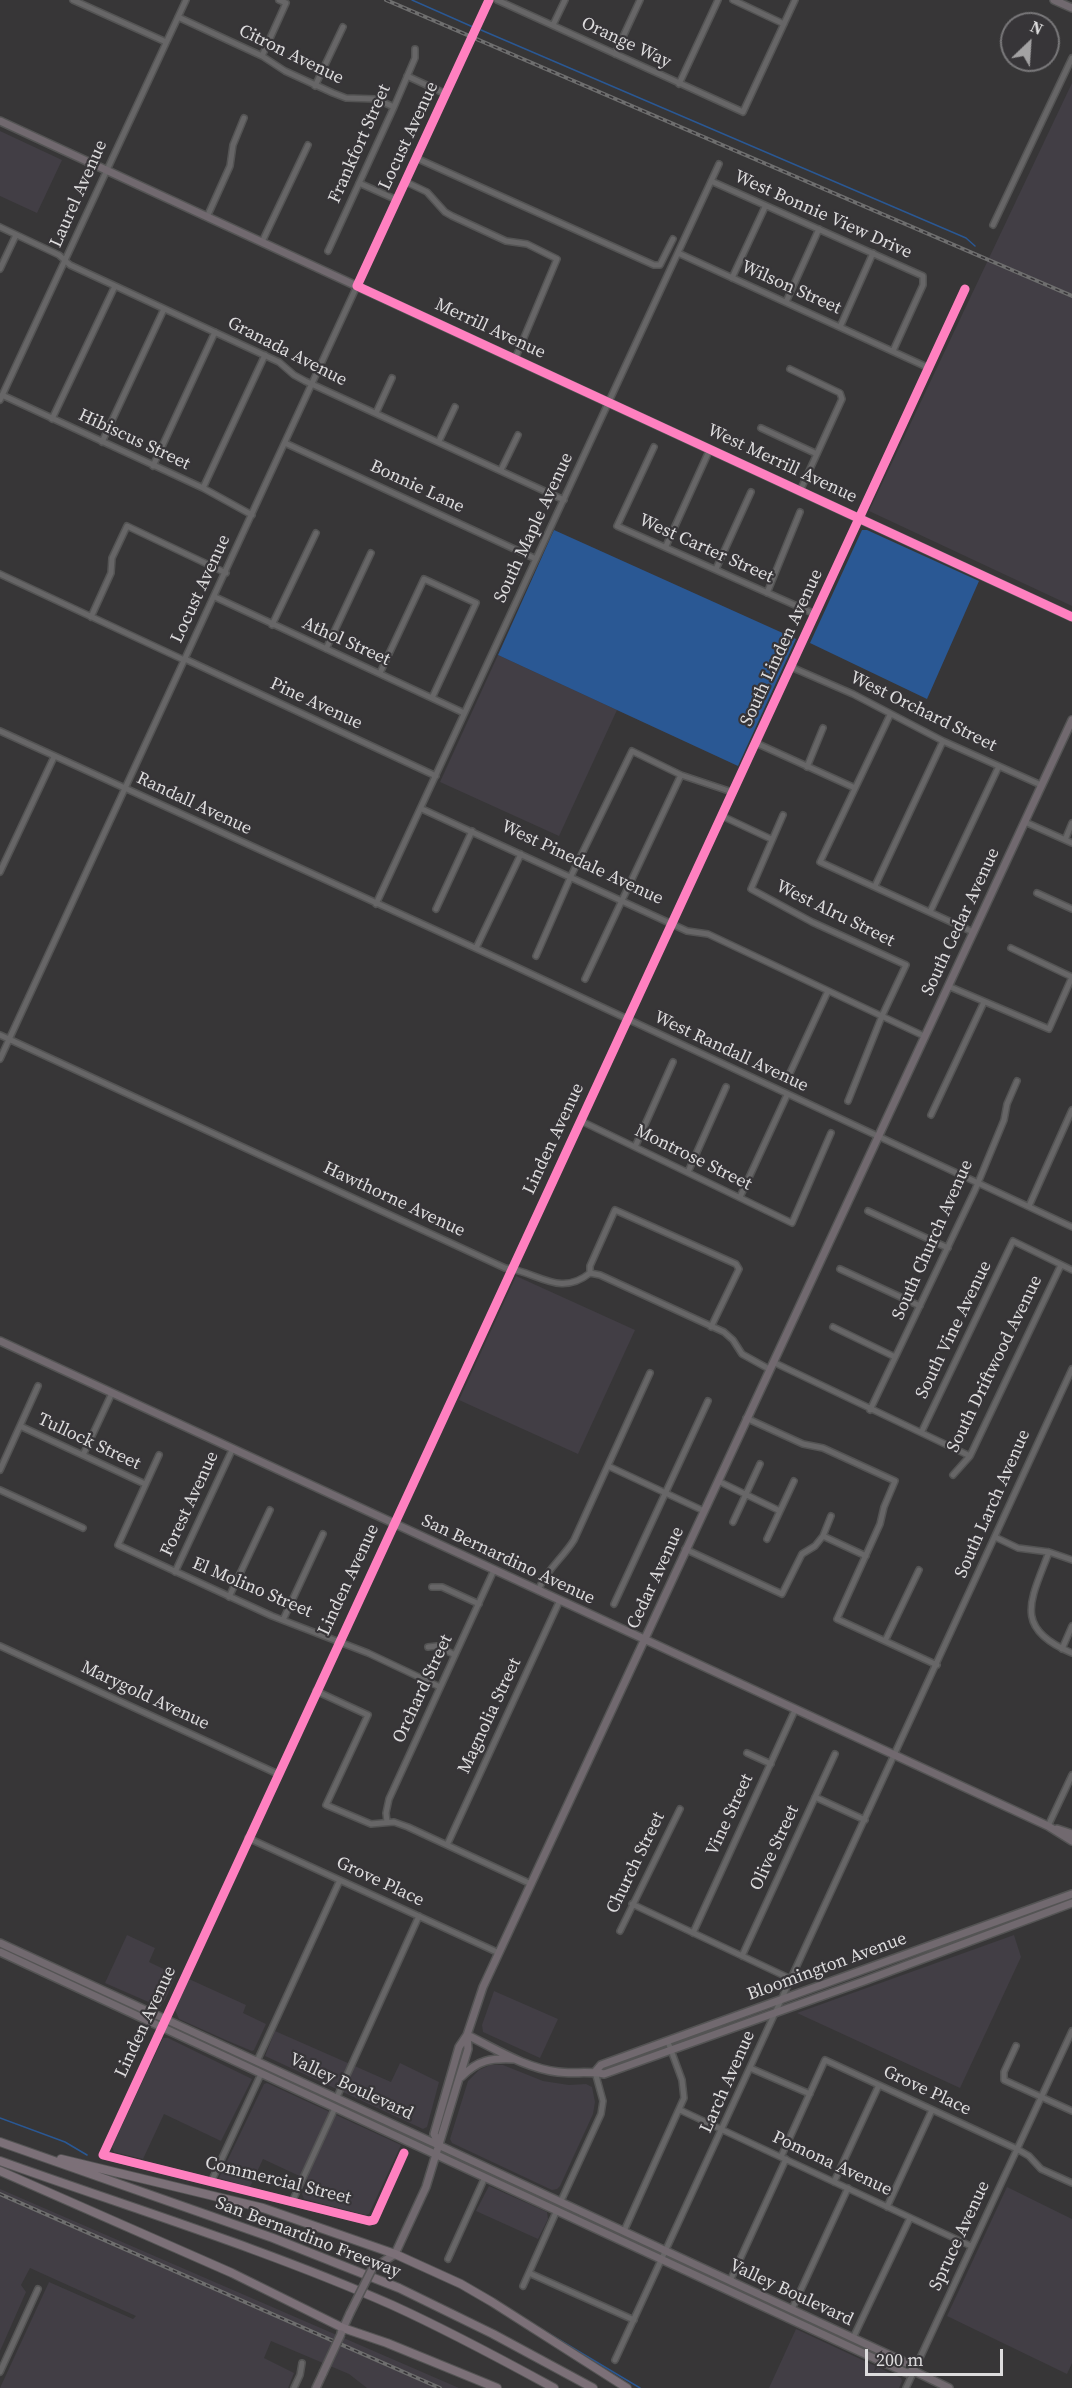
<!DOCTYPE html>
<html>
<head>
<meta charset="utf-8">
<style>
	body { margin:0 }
	#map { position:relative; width:1072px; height:2388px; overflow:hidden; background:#373637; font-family:"Source Serif 4",serif }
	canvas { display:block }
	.north { position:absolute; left:1000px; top:12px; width:60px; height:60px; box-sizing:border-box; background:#373538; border:2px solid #79787a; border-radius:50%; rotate:25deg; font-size:16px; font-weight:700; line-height:24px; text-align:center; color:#dddcdd }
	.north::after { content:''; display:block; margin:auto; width:21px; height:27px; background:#a3a2a3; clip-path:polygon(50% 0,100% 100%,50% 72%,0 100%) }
	.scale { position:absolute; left:865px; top:2349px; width:138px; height:27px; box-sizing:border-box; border:3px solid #dddcdd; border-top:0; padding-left:8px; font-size:18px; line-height:21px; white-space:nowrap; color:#dddcdd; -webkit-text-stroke:4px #373538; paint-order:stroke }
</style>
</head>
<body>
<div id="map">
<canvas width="1072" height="2388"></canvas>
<div class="north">N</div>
<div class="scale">200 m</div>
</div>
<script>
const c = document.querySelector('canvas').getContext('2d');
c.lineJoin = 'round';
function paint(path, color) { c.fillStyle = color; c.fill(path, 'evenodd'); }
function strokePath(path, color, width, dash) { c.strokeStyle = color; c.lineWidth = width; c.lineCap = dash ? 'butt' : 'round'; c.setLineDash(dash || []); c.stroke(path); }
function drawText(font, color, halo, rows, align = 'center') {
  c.font = font + ' "Source Serif 4",serif'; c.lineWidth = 4.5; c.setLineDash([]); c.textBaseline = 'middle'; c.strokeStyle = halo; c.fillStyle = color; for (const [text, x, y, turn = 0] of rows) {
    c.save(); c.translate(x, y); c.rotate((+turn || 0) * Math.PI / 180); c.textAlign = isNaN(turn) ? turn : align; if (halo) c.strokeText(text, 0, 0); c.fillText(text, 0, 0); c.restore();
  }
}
const built = new Path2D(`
	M1072 83V606L869 511Z
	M0 131 62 160 37 213 0 196Z
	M498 655 617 710 559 836 440 782Z
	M516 1276 635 1330 578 1454 459 1400Z
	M127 1935 155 1948 149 1962 176 1975 165 2000 160 2007 105 1983Z
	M1014 1935 1021 1957 960 2088 797 2013Z
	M189 1979 246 2005 243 2013 266 2024 254 2050 252 2051 228 2041 179 2019 175 2010Z
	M494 1991 558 2019 540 2058 483 2032 482 2025Z
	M275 2031 391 2082 400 2063 439 2082 427 2127 423 2129 265 2056Z
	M163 2038H168L252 2079 221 2141 164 2114 143 2159 114 2152 112 2147Z
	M490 2065H503L543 2081 569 2085 586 2084 592 2087 595 2102 593 2114 560 2186 557 2189 552 2190 452 2143 450 2139 468 2081 479 2070Z
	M267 2083 401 2145 369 2214 366 2215 304 2199 302 2194 308 2180 263 2159 250 2187 219 2178 264 2084Z
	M489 2186 547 2212 548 2219 538 2239 476 2211Z
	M1007 2187 1072 2219V2363L1067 2374 947 2316Z
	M0 2189 459 2388H367L349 2374 271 2341 264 2358 294 2373 288 2388H0L49 2282 133 2319 136 2316 30 2268 21 2285 26 2292 0 2351Z
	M796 2329 901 2378 902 2381 899 2388H769Z`);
const water = new Path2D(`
	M554 530 796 639 738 766 498 655Z
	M862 530H867L979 581 927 699 810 643Z`);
const stream = new Path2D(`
	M412 0 473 27
	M481 30 966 238 975 246
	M0 2118 65 2142 87 2155
	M536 2326 640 2388`);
const minor = new Path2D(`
	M73 0 166 42
	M497 0 743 112 795 0
	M733 0 784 24
	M178 17 262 56 285 71 333 93 346 98 376 99 394 107
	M553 25 565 0
	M615 54 640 0
	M262 56 286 3 279 0
	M407 76 446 94
	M679 84 718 0
	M315 86 343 27
	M416 158 654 265H660L673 239
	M711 181 923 276V285L893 351
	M406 182 427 192 445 212 452 216 506 241 527 244 557 259 515 359
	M359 183 397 200
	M207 217 230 166 233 145 244 118
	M993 225 1072 58
	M0 227 59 255 70 265 279 362 294 375 305 381 564 500
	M262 242 308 145
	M328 251 394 107 415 58V49
	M678 253 929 368
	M0 269 16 235
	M732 278 765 207
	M786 302 819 229
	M840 327 873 253
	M790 369 840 393 842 399 800 491
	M2 395 203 488 252 515
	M0 400 186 0
	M376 413 392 378
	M52 419 115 286
	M761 428 817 454
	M439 441 455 407
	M102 442 164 309
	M285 443 536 559
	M654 447 617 526 815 614
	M153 466 215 332
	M501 470 518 435
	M203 488 265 355
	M666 546 710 449
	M716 569 751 492
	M0 574 184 660
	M767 593 800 512
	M215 597 464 713
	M91 617 111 573 112 558 127 526 226 573
	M272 625 316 533
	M326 649 371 553
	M185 659 436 776
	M791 667 853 694 943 741 1041 785
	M380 673 424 579 476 603 432 698
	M890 715 820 862 973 932
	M0 731 510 964 1072 1227
	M756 743 855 788
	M807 767 823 728
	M422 809 687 931 708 934 924 1036
	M783 815 751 889 812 922 906 965 882 1016 848 1101
	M722 816 771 839
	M1025 822 1072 843
	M1065 840 1072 823
	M0 872 54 757
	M875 886 943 741
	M1037 893 1072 909
	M376 904 719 164
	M436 909 472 831
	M930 912 999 766
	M476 948 521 854
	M1011 948 1072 977
	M536 956 571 876 632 751 681 775 732 792
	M585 979 681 775
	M948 986 1049 1029 1072 977
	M0 1035 505 1268C537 1271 559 1298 590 1273L600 1275 724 1332 733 1340 742 1354 769 1369
	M0 1059 489 0
	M790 1073 828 991
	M931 1115 984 1002
	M581 1121 792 1223 831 1133
	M635 1147 673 1062
	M688 1172 726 1087
	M740 1197 787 1095
	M1029 1206 1072 1110
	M868 1211 948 1248
	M840 1269 920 1306
	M590 1273V1266L615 1210 736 1264 739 1269 711 1327
	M833 1327 895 1357
	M773 1362 970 1456
	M870 1410 975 1190 1004 1120 1007 1104 1017 1081
	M746 1418 803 1444 823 1448 895 1481 884 1507 880 1524 837 1619 937 1665
	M20 1426 145 1484
	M922 1431 1013 1241 1072 1270
	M83 1455 112 1393
	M159 1455 118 1545 272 1616 368 1653 440 1687
	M608 1466 704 1511
	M0 1470 38 1386
	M953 1475 970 1456 1061 1265
	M718 1481 780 1511 794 1481
	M0 1490 83 1528
	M733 1522 760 1464
	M823 1536 866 1556
	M995 1537 1018 1548 1049 1552 1072 1560
	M767 1539 780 1511
	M685 1549 782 1594 802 1554 815 1546 823 1536 831 1516
	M1049 1552C1031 1600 1012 1628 1072 1653
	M175 1572 233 1448
	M432 1587H442L479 1604
	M538 1590C548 1568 562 1559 574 1540L650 1373
	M229 1597 270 1510
	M614 1604 708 1401
	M283 1620 323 1534
	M885 1641 919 1570
	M0 1646 278 1774
	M428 1647 437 1646 455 1655
	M1062 1649 1072 1626
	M316 1691 368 1715 326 1805 371 1824 394 1822 408 1827 531 1884
	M747 1753 771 1764
	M815 1797 865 1820
	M387 1822 386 1813 389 1799 494 1570
	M1048 1826 1072 1775
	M248 1838 499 1953
	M447 1845 560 1600
	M632 1904 791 1979
	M620 1931 680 1809
	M693 1933 795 1710
	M742 1956 835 1754
	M1016 2046 1004 2072V2080L1072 2111
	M257 2061 340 1880
	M750 2068 810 2094
	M337 2097 419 1916
	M680 2110 971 2246
	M404 2153 374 2220 369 2221 103 2155 965 289
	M781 2157 825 2060 1017 2149 1029 2156 1041 2169 1072 2183
	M211 2182 261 2074
	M834 2182 879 2085
	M561 2201 601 2114 603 2101 595 2072
	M292 2202 335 2108
	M887 2207 932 2110
	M624 2231 684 2098 682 2080 668 2042
	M448 2259 485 2177
	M529 2273 634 2320
	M730 2281 786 2159
	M523 2286 557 2210
	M792 2309 848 2188
	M853 2338 910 2218
	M615 2360 1072 1369
	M0 2372 38 2289
	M294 2388 300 2375 302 2363
	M906 2388 1072 2031`);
const major = new Path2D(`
	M1054 0 1072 8
	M0 121 1072 617
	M0 1341 1048 1826 1072 1841
	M1057 1829 1072 1834
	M0 1943C304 2082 608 2224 911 2365L914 2371 949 2388
	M0 1952 878 2360 907 2373 914 2371
	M467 2035C496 2049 525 2068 558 2072 573 2074 589 2071 604 2074L864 1981 1072 1903
	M595 2072 601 2065 1072 1894
	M461 2077C478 2060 491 2058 513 2059
	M440 2145 434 2134 459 2047 467 2035 483 1987 1072 720
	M372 2269 395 2254 426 2187 468 2049 467 2035
	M341 2333 350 2313
	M316 2388 323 2373`);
const highway = new Path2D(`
	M0 2142 273 2238 399 2288 493 2334 593 2388
	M61 2159 263 2208 395 2254 461 2284 492 2302 627 2388
	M0 2161C131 2208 265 2249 392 2305 447 2330 501 2359 554 2388
	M0 2171 232 2273 343 2328 387 2343 497 2388`);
const rail = new Path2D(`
	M386 0 1072 296
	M0 2194 440 2388`);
const majorBridge = new Path2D(`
	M350 2313 372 2269
	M323 2373 341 2334`);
const cycleway = new Path2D(`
	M489 0 357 286 1072 617
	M404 2153 374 2220 369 2221 103 2155 965 289`);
const streetNames = [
	["Orange Way",626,43,25],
	["Citron Avenue",291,55,26],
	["Locust Avenue",409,136,-65],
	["Frankfort Street",360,144,-66],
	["Laurel Avenue",79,194,-66],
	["West Bonnie View Drive",823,215,24],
	["Wilson Street",791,288,24],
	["Merrill Avenue",490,329,25],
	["Granada Avenue",287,352,27],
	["Hibiscus Street",134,440,25],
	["West Merrill Avenue",782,464,25],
	["Bonnie Lane",417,487,25],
	["South Maple Avenue",534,528,-65],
	["West Carter Street",706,549,24],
	["Locust Avenue",201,589,-65],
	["Athol Street",346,642,24],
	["South Linden Avenue",782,648,-65],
	["Pine Avenue",316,704,25],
	["West Orchard Street",923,712,26],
	["Randall Avenue",194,804,25],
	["West Pinedale Avenue",582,863,25],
	["West Alru Street",835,914,26],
	["South Cedar Avenue",961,922,-65],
	["West Randall Avenue",731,1052,25],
	["Linden Avenue",554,1139,-65],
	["Montrose Street",693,1158,26],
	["Hawthorne Avenue",394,1200,25],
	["South Church Avenue",933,1240,-66],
	["South Vine Avenue",954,1330,-64],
	["South Driftwood Avenue",995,1364,-64],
	["Tullock Street",89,1442,25],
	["Forest Avenue",190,1504,-65],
	["South Larch Avenue",993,1504,-66],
	["San Bernardino Avenue",508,1560,25],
	["Cedar Avenue",656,1578,-65],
	["Linden Avenue",349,1580,-65],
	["El Molino Street",252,1588,23],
	["Orchard Street",423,1689,-65],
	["Marygold Avenue",145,1696,25],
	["Magnolia Street",490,1716,-65],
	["Vine Street",730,1815,-65],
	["Olive Street",775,1848,-65],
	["Church Street",636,1863,-64],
	["Grove Place",380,1882,25],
	["Bloomington Avenue",827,1967,-20],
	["Linden Avenue",146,2022,-65],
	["Larch Avenue",728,2082,-66],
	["Valley Boulevard",351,2087,25],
	["Grove Place",927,2091,25],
	["Pomona Avenue",832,2164,25],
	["Commercial Street",278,2181,14],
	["Spruce Avenue",960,2236,-65],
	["San Bernardino Freeway",308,2238,21],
	["Valley Boulevard",791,2293,25]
];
paint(built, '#423e45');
paint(water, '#2a5894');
strokePath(stream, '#2a5894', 1.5);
strokePath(minor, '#545454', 8);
strokePath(major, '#545454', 10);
strokePath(highway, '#545454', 10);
strokePath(minor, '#676667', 5);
strokePath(major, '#71696f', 7);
strokePath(highway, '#7c7078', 8);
strokePath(rail, '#6e6e6e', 4);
strokePath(rail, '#373538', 1.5, [4.5]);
strokePath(majorBridge, '#545454', 10, []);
strokePath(majorBridge, '#71696f', 7);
strokePath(cycleway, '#ff80c0', 9);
drawText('18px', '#dddcdd', '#373538', streetNames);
</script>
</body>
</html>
